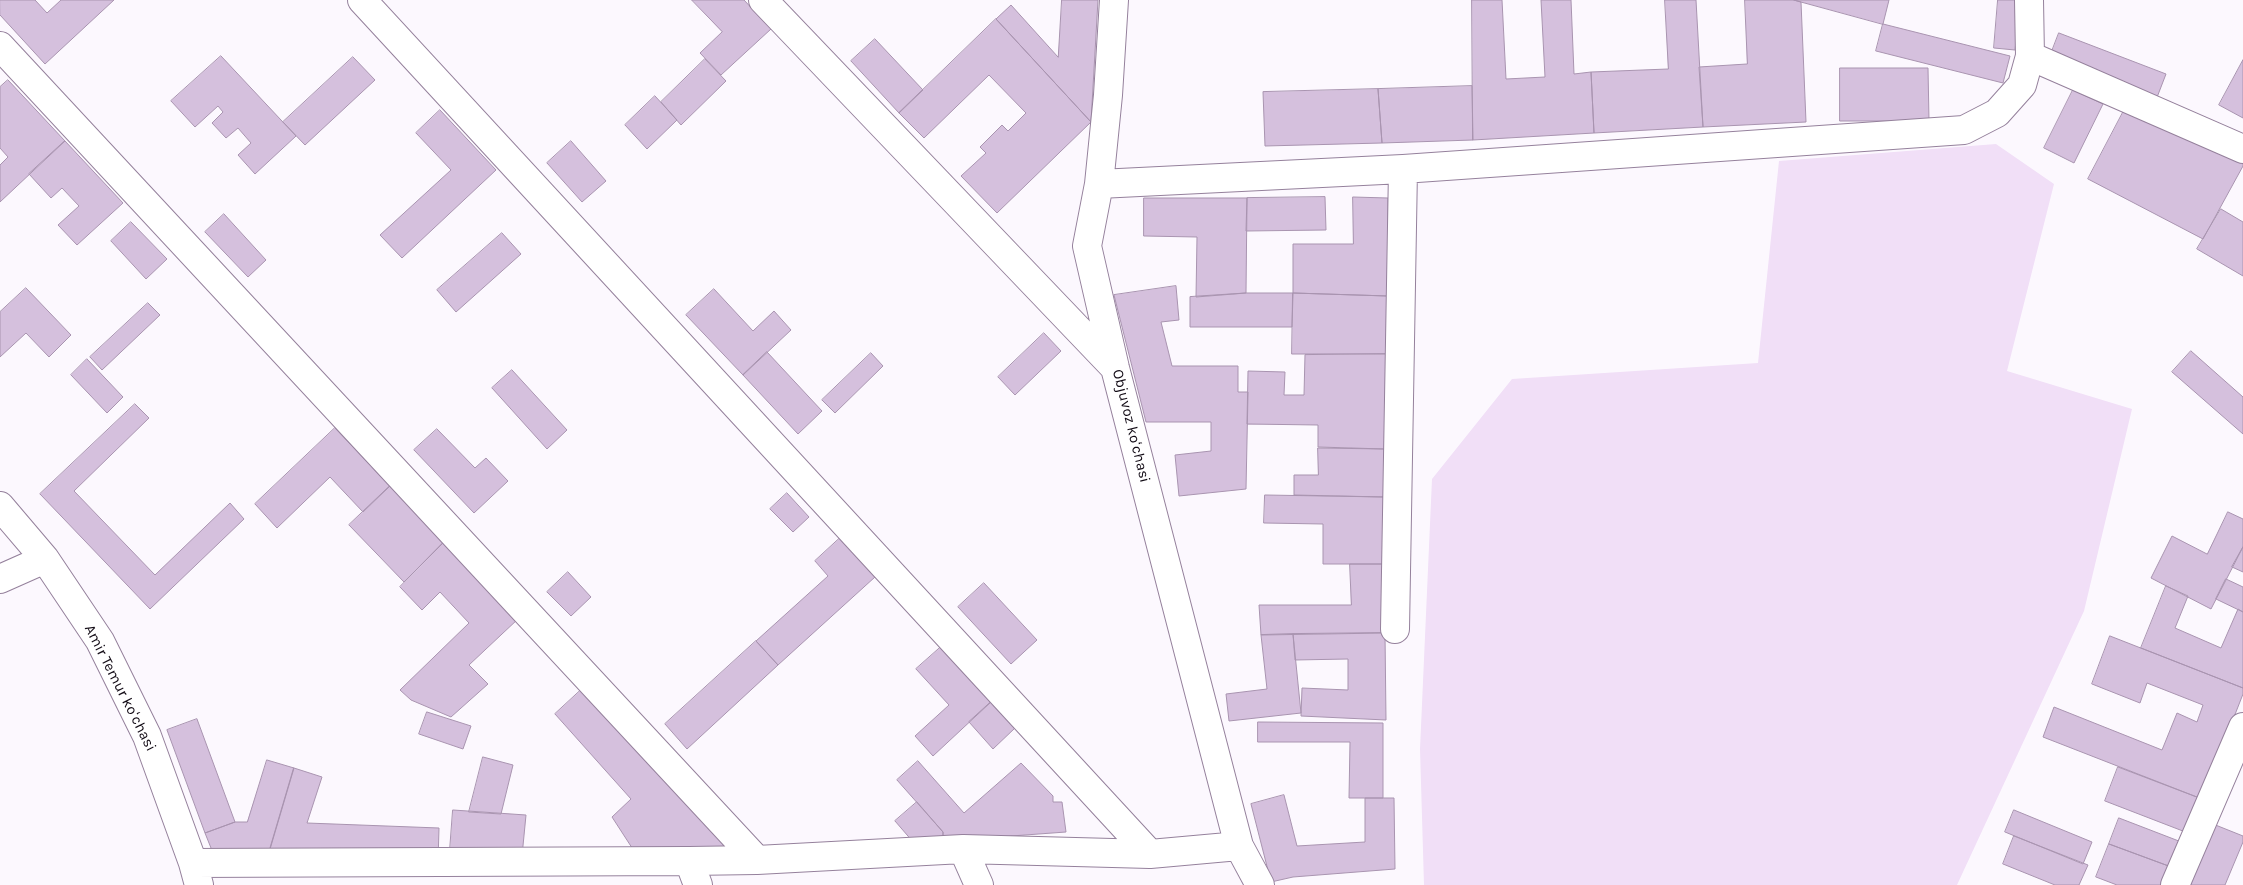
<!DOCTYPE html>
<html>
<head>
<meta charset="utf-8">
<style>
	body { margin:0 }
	canvas { display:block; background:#fcf8fe }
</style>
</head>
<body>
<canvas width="2243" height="885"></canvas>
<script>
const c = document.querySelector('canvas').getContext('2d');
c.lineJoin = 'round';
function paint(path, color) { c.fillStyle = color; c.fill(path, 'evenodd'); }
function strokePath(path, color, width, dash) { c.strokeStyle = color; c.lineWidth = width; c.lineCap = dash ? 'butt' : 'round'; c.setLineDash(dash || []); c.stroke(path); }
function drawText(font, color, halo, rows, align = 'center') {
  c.font = font + ' Karla,sans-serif'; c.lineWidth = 4; c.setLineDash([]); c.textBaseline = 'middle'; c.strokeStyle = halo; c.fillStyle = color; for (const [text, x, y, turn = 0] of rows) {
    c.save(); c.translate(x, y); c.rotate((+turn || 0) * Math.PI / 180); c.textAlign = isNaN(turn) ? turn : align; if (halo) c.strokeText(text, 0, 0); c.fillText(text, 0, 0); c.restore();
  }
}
const green = new Path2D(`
	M1996 144 2054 184 2007 371 2132 409 2084 611 1957 885H1424L1420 749 1432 479 1512 379 1758 363 1779 161Z`);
const building = new Path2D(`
	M0 0H35L47 13 61 0H114L45 64 0 15Z
	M692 0H744L771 29 721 75 700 53 722 32Z
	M1062 0H1098L1091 122 996 19 1011 5 1058 57Z
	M1472 0H1502L1506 79 1545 77 1541 0H1571L1574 74 1591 72 1594 133 1473 140Z
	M1665 0H1696L1703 127 1594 133 1591 72 1668 69Z
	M1745 0H1794L1801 2 1806 122 1703 127 1699 67 1747 64Z
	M1794 0H1889L1883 24Z
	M1998 0H2020L2015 50 1994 48Z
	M996 19 1091 122 997 213 961 176 986 153 980 147 1002 125 1008 131 1026 113 989 75 924 138 899 113Z
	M1883 24 2010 56 2003 83 1876 51Z
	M2059 33 2166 74 2156 100 2049 59Z
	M875 39 923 90 899 113 851 61Z
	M221 56 296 136 255 174 238 155 251 143 238 128 226 138 212 123 223 112 218 106 195 127 171 101Z
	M353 57 375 80 305 145 283 122Z
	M705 59 726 81 681 125 661 102Z
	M2243 60V118L2219 105Z
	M1840 68H1928L1929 121H1840Z
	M8 80 65 141 0 202V165L8 157 0 148V87Z
	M1472 86 1473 140 1382 143 1378 89Z
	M1378 89 1382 143 1265 146 1263 92Z
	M2073 90 2103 104 2074 163 2044 148Z
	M655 96 677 120 647 149 625 125Z
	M2129 101 2243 160V166L2203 239 2088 179Z
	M440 110 496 170 402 258 380 235 451 170 416 133Z
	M65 141 123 203 77 245 58 225 79 206 62 188 51 198 29 174Z
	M571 141 606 181 582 202 547 163Z
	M1325 197 1326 230 1246 231 1247 198Z
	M1353 197 1388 198V296L1293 293V244H1353Z
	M1144 198H1247L1246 293 1196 297 1197 237 1144 236Z
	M2221 209 2243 222V276L2197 249Z
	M224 214 266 260 248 277 205 232Z
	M131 222 167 259 146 279 111 241Z
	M502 233 521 254 456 312 437 290Z
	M1176 286 1179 320 1161 322 1172 366H1238V392H1248L1246 489 1179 496 1175 455 1211 451V422H1146L1114 295Z
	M26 288 71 335 49 357 26 333 0 357V312Z
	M714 289 753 331 774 311 791 330 743 375 686 315Z
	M1246 293H1293L1292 327H1190V297Z
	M1293 293 1388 296V354H1292Z
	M148 303 160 315 102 370 90 357Z
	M1044 333 1061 351 1015 395 998 377Z
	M2191 351 2243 397V434L2172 372Z
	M767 352 822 411 798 434 743 375Z
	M871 353 883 366 835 413 822 400Z
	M1388 354 1385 449 1318 447V425L1247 424 1248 371 1285 372 1284 395H1304L1305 355Z
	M87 359 123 397 107 413 71 375Z
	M512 370 567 430 547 449 492 388Z
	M135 404 149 418 74 491 155 575 230 503 244 519 150 609 40 494Z
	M335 428 390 486 363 512 330 477 277 528 255 504Z
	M437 429 475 468 486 458 508 481 474 513 414 450Z
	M1318 448 1385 449V497L1294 495V475H1318Z
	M390 486 444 542 404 582 349 525Z
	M787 493 809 517 793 532 770 509Z
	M1265 495 1385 497 1384 564H1323V524L1264 523Z
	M2228 512 2243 519V547L2211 609 2151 578 2172 536 2207 554Z
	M840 538 875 577 778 665 756 641 828 576 815 561Z
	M444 542 518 619 469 665 488 684 451 717 411 700 400 690 469 623 440 592 422 610 400 587Z
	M2243 547V572L2232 567Z
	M1350 564H1384L1385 633 1261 635 1259 605H1351Z
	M568 572 591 597 571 616 547 592Z
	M2226 579 2243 587V612L2216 599Z
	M984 583 1037 640 1011 664 958 607Z
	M2166 586 2188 596 2175 628 2221 648 2238 609 2243 612V688L2141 648Z
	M1385 633 1386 720 1301 716 1302 688 1348 690V659L1295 660 1293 634Z
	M1293 634 1301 713 1229 721 1226 694 1267 689 1261 635Z
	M2110 636 2243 688V694L2202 799 2043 737 2054 707 2162 750 2177 713 2197 722 2203 705 2147 683 2140 703 2092 684Z
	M756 641 778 665 687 749 665 724Z
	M942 646 991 702 933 756 915 736 949 705 916 669Z
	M581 690 734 853 636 854 612 817 631 799 555 714Z
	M991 702 1015 728 993 749 969 722Z
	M427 712 471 726 463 749 419 734Z
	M197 719 235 822 205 833 167 730Z
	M1258 722 1383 723V798H1349L1350 742H1258Z
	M483 757 513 765 501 814 469 812Z
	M267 760 294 768 268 856 213 853 205 833 235 822H247Z
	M918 761 964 813 1021 763 1053 796V802H1062L1066 832 943 841V832L897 780Z
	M2118 767 2202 799 2188 833 2105 801Z
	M294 768 322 777 307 823 439 828 438 862 268 856Z
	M1284 795 1297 846 1365 842V798H1394L1395 869 1293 877 1271 882 1251 804Z
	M917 802 943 832V838L920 850 895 821Z
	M453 810 526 815 522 856 450 850Z
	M2014 810 2092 842 2083 864 2005 832Z
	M2119 818 2184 843 2174 868 2109 844Z
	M2208 822 2243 836V842L2225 885H2181Z
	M2014 836 2088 865 2079 885H2055L2003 864Z
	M2109 844 2174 868 2168 885H2117L2096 877Z`);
const minor = new Path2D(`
	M362 0 1150 854
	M763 0 1114 367
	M1114 0 1108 95 1099 184 1087 246 1115 368 1239 846 1260 885
	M0 46 757 860
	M2030 56 2243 149
	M1099 184 1403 169 1964 130 1997 113 2022 85 2030 56 2029 0
	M0 506 45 559 100 641 147 736 193 863
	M0 579 45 559
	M1395 629 1403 169
	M963 849 979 885
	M689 861 698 885
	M199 885 193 863 689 861 757 860 963 849 1150 854 1239 846
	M2175 885 2243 727`);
const streetNames = [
	["Objuvoz koʻchasi",1131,426,76],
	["Amir Temur koʻchasi",120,688,63]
];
paint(green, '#f1dff7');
paint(building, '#d5c0dd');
strokePath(building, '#a994b0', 1);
strokePath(minor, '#95819c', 30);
strokePath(minor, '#fff', 28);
drawText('15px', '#120b15', '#fff', streetNames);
</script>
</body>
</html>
